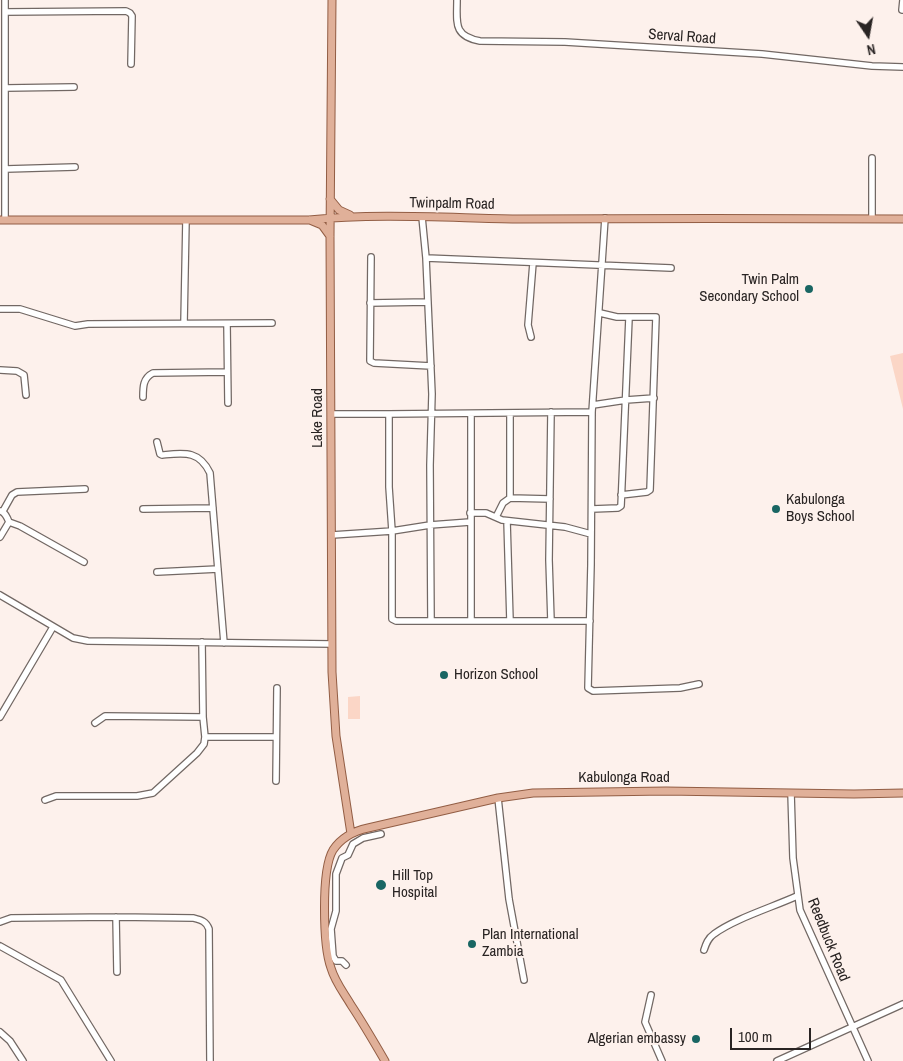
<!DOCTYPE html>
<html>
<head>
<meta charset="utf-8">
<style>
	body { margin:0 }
	#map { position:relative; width:903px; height:1061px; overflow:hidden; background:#fdf1ec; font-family:"Archivo Narrow",sans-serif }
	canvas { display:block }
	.north { position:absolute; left:843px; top:10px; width:50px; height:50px; -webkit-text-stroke:4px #fdf1ec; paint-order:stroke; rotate:168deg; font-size:14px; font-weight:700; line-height:20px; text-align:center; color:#292423 }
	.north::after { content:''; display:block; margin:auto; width:18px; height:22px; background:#292423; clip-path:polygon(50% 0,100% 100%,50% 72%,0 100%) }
	.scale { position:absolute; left:730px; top:1028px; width:81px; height:22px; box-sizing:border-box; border:2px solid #292423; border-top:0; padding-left:6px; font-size:15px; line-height:18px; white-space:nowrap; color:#292423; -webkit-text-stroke:4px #fdf1ec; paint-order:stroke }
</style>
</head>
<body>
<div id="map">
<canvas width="903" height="1061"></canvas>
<div class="north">N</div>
<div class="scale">100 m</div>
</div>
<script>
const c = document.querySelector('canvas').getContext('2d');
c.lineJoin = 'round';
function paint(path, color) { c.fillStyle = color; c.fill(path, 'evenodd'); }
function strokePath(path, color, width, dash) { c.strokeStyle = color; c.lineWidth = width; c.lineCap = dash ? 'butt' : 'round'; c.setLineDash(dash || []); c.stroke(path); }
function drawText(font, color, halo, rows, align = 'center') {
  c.font = font + ' "Archivo Narrow",sans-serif'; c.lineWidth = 4; c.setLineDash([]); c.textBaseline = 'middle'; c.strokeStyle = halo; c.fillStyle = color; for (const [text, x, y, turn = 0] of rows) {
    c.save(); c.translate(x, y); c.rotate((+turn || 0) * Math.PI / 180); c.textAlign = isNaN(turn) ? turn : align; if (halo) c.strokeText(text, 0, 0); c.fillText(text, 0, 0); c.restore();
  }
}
const green = new Path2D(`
	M903 353V409L890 356Z
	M360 696V719H348V697Z`);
const minor = new Path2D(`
	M5 0V220
	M457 0C457 23 453 36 480 41L565 42 762 54 872 66 903 67
	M902 10 903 0
	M5 12 126 11 130 13 132 16 131 64
	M6 88 74 87
	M872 158V219
	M6 169 75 167
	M422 217 426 258 432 394 430 465 431 621
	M605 218 592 412 591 565 588 688 593 691 680 688 699 684
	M371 257 370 361 374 363 431 366
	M426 258 671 268
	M370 303 428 302
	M0 309H20L75 326 88 324 272 323
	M600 313 617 317H656L650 490 647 492 621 495
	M184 323 186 220
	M227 324 228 403
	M531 337 528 325 533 263
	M0 370 17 371 24 375 26 395
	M143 397C143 387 143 378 153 373L227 372
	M593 405 626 400 654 398
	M551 412 549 560 551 621
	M510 413V498
	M331 414H389L592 412
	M389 414V487L392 531V619L396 621H590
	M157 442 160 454 162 455C184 453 199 450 210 473L224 643
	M143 509 213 508
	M592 509 618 508 621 506 629 318
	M0 511C5 512 7 517 9 522L0 537
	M3 511 12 495 17 492 85 489
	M470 513H486L502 520 565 527 591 534
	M496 517 503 503 510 498 550 499
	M507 521 510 621
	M9 522 20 526 84 562
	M332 535 392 531 430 525 470 522
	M157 572 218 569
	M0 595 73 638 88 641 332 644
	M471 621V414
	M0 717 53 627
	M95 723 105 716 203 717
	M205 737H276
	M276 781 277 688
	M791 793 793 858 800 910 868 1061
	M498 798 509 899 524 980
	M45 800 56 796H137L153 793 197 753 204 744 205 737 203 717 202 642
	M116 917 117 972
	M0 922 11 918 116 917 193 918C201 920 206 921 209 929L210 1061
	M0 946 61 980 111 1061
	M704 950C706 944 708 938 714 934 734 919 773 907 797 896
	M346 965 342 961H336L333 956 331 929 336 911V874L342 858 348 855 353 844 363 838 381 834
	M651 995 645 1022 662 1061
	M0 1032 10 1041 23 1061
	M777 1061 903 1004`);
const major = new Path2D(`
	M332 0 330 237 332 672 336 736 351 834
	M330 199 339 210 350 215
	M0 220H309C378 213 448 218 517 219 646 219 774 218 903 219
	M310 220 322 225 330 236
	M385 1061C374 1042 363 1023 351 1005 344 993 335 982 331 968 323 946 321 870 333 850 341 838 354 831 368 828L498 798 533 793 666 791 854 794 903 793`);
const markers = [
	[809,289,5,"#196663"],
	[776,509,5,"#196663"],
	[444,675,5,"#196663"],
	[381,885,6,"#196663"],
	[472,944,5,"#196663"],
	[696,1039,5,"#196663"]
];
const streetNames = [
	["Serval Road",682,37,4],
	["Twinpalm Road",452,204,1],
	["Lake Road",318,418,-90],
	["Kabulonga Road",624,778],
	["Reedbuck Road",828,940,68]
];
const poiNames = [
	["Twin Palm",799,280,"right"],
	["Secondary School",799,297,"right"],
	["Kabulonga",786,500],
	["Boys School",786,517],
	["Horizon School",454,675],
	["Hill Top",392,876],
	["Hospital",392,893],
	["Plan International",482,935],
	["Zambia",482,952],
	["Algerian embassy",686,1039,"right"]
];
paint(green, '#fbd6c6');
strokePath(minor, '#726864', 8);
strokePath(major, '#925d44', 9);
strokePath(minor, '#fff', 5.5);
strokePath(major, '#e0b099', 7);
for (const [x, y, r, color] of markers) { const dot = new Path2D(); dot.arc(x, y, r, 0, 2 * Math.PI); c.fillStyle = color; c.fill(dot); strokePath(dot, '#fdf1ec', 2); }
drawText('15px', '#292423', '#fdf1ec', streetNames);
drawText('15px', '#292423', '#fdf1ec', poiNames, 'left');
</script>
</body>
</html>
